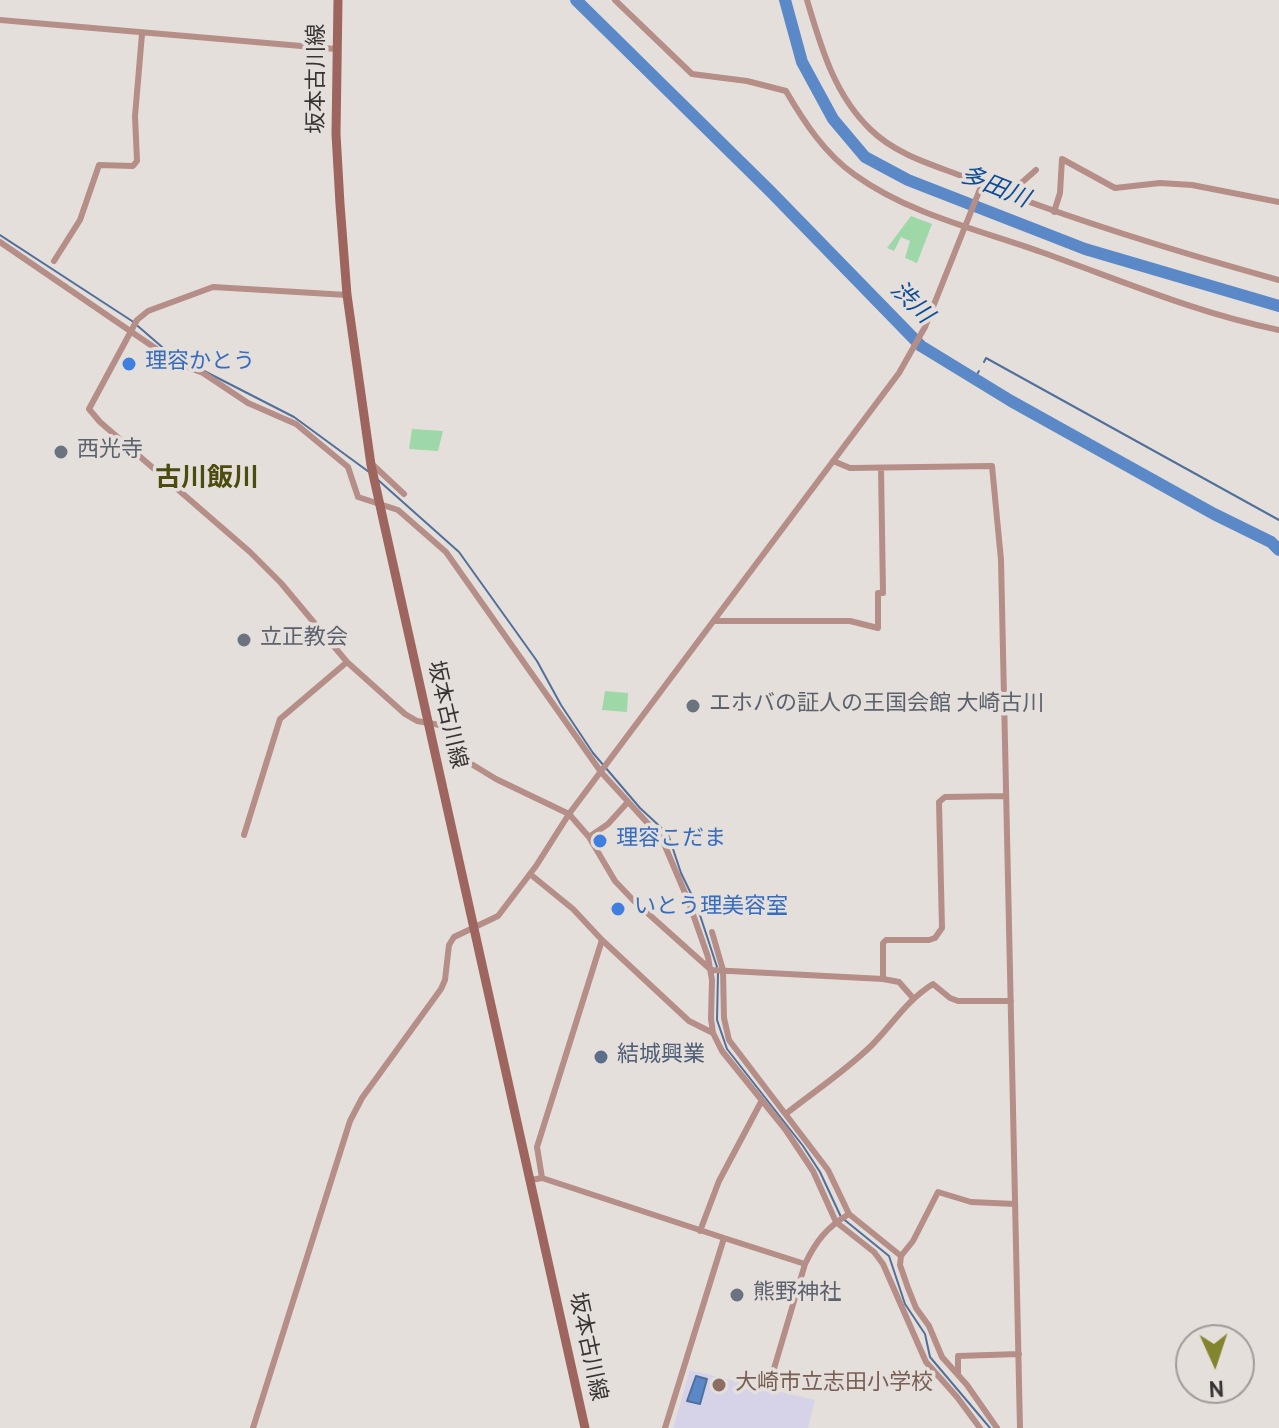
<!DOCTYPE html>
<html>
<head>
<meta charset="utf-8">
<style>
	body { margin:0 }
	#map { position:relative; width:1279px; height:1428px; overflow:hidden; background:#e5dfdc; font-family:Overpass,sans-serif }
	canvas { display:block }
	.north { position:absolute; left:1175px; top:1324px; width:80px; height:80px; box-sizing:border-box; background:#e5dfdc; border:2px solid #9f9b99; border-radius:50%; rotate:177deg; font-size:22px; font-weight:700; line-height:32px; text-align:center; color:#373534 }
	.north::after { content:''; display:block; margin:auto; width:28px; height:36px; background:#83842e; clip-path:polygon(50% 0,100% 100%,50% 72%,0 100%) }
</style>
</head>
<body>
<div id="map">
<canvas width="1279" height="1428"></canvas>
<div class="north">N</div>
</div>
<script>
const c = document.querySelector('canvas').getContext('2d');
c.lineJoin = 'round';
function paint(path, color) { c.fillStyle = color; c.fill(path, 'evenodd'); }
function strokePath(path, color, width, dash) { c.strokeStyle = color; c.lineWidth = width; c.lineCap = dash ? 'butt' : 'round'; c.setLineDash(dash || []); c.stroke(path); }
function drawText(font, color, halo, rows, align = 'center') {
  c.font = font + ' Overpass,"Noto Sans JP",sans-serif'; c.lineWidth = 7; c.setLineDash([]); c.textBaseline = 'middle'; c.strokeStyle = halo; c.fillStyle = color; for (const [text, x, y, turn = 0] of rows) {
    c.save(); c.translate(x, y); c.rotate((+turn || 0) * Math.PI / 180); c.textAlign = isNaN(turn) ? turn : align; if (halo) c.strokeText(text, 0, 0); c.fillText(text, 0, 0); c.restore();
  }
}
const education = new Path2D(`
	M690 1370 815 1400 808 1428H673Z`);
const green = new Path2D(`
	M911 216 932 224 917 263 905 258 910 241 901 237 894 251 887 248Z
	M412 429 443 431 438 451 409 449Z
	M605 691 628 693 627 712 602 710Z`);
const water = new Path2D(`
	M696 1376 707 1379 700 1404 687 1401Z`);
const stream = new Path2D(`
	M0 235 132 321 169 353 294 417 369 472
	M984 362 986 358 1279 520
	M974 379 979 371
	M377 479 459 552 537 661 561 705 593 753 640 808 668 834 681 873 697 906 717 967
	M718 973 717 1020 727 1049 803 1146 820 1172 841 1217 889 1256 905 1304 925 1334 930 1357 990 1428`);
const river = new Path2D(`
	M576 0 770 191 921 346 1011 401 1214 514 1271 542 1279 550
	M785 0 802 62 833 119 865 157 908 180 1085 249 1279 306`);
const street = new Path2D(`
	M615 0 692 74 747 81 786 91C804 122 825 154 855 175 909 214 979 230 1041 252 1120 280 1196 313 1279 330
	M807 0C821 47 834 94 870 129 896 155 934 165 967 178 1068 219 1174 251 1279 280
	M0 20 336 49
	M1001 192 1019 185 1036 170
	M1054 212 1060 193 1062 159 1115 188 1160 183 1192 185 1279 202
	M0 242 177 363 203 373 248 403 296 424 348 467 358 497 398 510 446 552 601 772 662 839 688 900 708 957 712 980 711 1019 713 1033 722 1051 785 1129 813 1171 836 1222 874 1252 883 1264 926 1362 957 1397 980 1428
	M54 261 80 220 99 165 133 166 137 161 135 116 142 34
	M347 295 213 287 148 311 137 320 89 409 100 422 250 552 281 583 347 662 405 714 417 721 440 725 449 734 453 748 460 757 496 779 569 814 589 837 615 881 634 901 711 970 883 979V943L886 940H929L935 938 942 928 939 802 945 797 1006 796
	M833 461 850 468 992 466 1001 560 1020 1428
	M372 464 404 494
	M714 621H850L878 628V593H883L881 468
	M244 835 280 719 347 662
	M589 837 608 824 627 803
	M530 874 573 909 602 940 689 1021 713 1033
	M712 932 723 970 724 1018 729 1040 828 1170 849 1214 901 1256 900 1265 908 1288 916 1308 929 1326 942 1357 967 1385 997 1428
	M883 979 899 982 913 998
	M787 1113C815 1091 845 1071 871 1046 892 1025 907 1000 933 984L950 998 958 1001H1011
	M542 1178 537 1147 602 940
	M531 1180 542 1178 724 1238
	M700 1231 719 1181 761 1102
	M901 1256 913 1241 938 1192 971 1202 1015 1204
	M958 1375V1356L1019 1354
	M770 1382 805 1264
	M253 1428 350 1121 362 1098 441 989 445 980 449 945 454 937 498 916 536 866 569 814 899 373 925 327 982 184
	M665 1428 724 1238 805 1264C816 1241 827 1227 849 1214`);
const secondary = new Path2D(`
	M338 0 336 134 340 204 347 295 371 465 585 1428`);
const markers = [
	[129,364,8,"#3f7fe0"],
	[61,452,8,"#6b7280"],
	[244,640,8,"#6b7280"],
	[693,706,8,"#6b7280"],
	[600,841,8,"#3f7fe0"],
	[618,909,8,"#3f7fe0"],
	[601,1057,8,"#5c6f8a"],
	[737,1295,8,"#6b7280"],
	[719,1385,8,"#8d6e63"]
];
const streetNames = [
	["坂本古川線",319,79,-90],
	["坂本古川線",445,715,77],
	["坂本古川線",586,1347,78]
];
const shopNames = [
	["理容かとう",145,364],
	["理容こだま",616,841],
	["いとう理美容室",634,909]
];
const worshipNames = [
	["西光寺",77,452],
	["立正教会",260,640],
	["エホバの証人の王国会館 大崎古川",709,706],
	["熊野神社",753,1295]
];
const serviceNames = [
	["結城興業",617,1057]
];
const educationNames = [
	["大崎市立志田小学校",735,1385]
];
const waterNames = [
	["多田川",994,189,22],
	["渋川",910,304,45]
];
const quarterNames = [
	["古川飯川",207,481]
];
paint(education, '#d6d3e9');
paint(green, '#9ed7a8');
paint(water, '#5b89c7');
strokePath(water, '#50709b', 2);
strokePath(stream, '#50709b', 2);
strokePath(river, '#5b89c7', 12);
strokePath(street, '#b58e88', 6);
strokePath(secondary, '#9d655e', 9);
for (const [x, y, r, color] of markers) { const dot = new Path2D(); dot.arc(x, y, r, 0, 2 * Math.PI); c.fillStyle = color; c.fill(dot); strokePath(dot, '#e5dfdc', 3); }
drawText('22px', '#373534', '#e5dfdc', streetNames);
drawText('22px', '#366cbe', '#e5dfdc', shopNames, 'left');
drawText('22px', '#5b616d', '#e5dfdc', worshipNames, 'left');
drawText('22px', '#4e5e75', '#e5dfdc', serviceNames, 'left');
drawText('22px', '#785e54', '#e5dfdc', educationNames, 'left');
drawText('italic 24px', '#0d4d98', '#e5dfdc', waterNames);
drawText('bold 26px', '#4b4c0e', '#e5dfdc', quarterNames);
</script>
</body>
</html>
